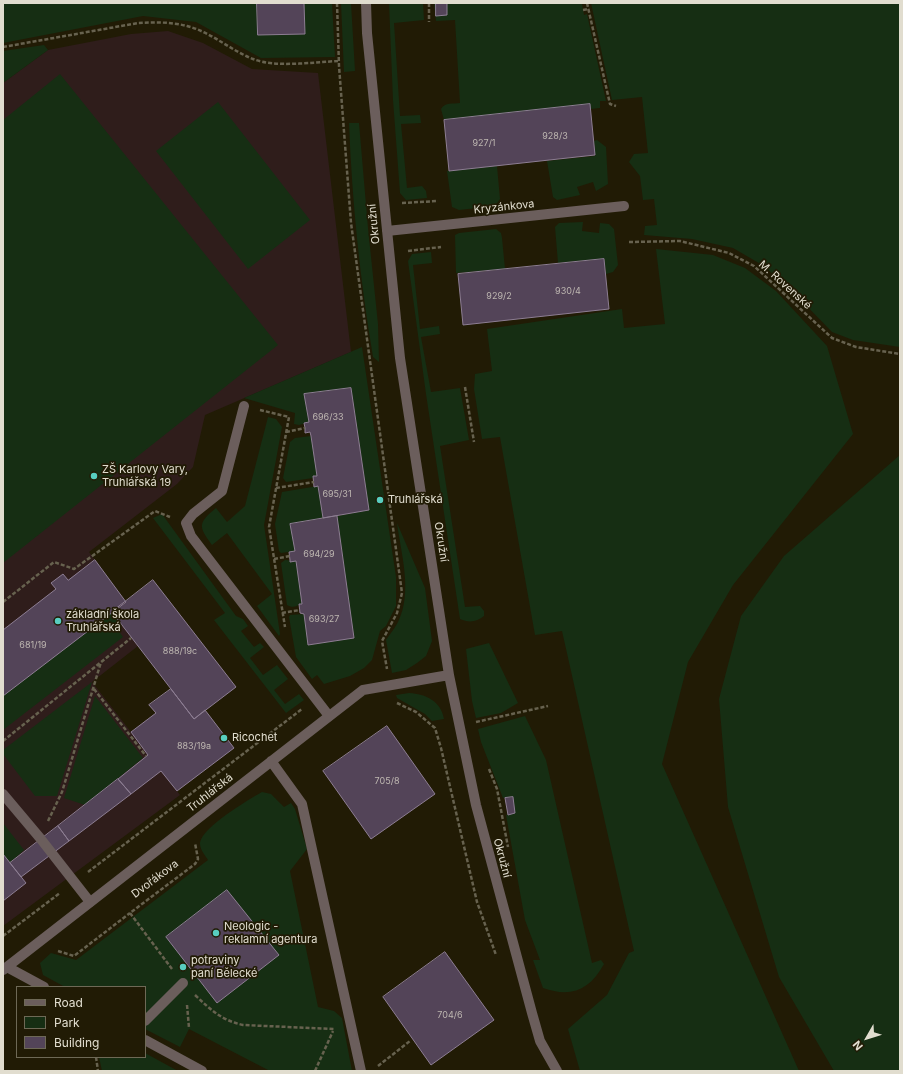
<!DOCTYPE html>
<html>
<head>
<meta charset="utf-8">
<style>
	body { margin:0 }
	#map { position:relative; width:903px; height:1074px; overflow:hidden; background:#211b05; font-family:Inter,sans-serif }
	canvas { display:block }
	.frame { position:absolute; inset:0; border:4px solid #e1ddcf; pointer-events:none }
	.legend { position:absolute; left:16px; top:986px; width:130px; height:72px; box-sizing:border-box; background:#211b05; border:1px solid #6e6956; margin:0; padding:5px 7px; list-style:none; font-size:12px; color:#e1ddcf }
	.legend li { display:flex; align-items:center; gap:8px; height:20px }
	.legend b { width:20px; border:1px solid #6e6956 }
	.north { position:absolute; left:847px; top:1018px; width:40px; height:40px; -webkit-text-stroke:3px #211b05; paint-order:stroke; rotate:231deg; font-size:11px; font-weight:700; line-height:16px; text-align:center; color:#e1ddcf }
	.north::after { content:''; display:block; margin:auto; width:14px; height:18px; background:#e1ddcf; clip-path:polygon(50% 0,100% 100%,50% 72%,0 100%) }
</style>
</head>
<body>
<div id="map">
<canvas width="903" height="1074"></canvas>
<div class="frame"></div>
<ul class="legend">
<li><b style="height:5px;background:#6b5e5c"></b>Road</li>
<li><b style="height:11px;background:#162e13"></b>Park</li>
<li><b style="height:11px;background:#534458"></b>Building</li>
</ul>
<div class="north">N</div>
</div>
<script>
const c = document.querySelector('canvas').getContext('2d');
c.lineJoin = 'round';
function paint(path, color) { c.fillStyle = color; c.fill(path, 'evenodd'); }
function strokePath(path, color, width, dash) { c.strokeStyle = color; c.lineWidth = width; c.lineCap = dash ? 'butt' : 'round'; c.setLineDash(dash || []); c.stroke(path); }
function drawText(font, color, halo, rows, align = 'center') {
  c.font = font + ' Inter,sans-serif'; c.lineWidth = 3.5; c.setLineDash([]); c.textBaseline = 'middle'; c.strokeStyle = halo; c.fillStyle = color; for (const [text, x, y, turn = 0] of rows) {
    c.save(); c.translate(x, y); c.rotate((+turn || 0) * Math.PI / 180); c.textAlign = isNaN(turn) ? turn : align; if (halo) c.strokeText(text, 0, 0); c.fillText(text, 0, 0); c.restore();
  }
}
const education = new Path2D(`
	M168 31 203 43 252 69 318 73 351 352 205 415 193 467 177 484 89 552 126 602 112 612 138 646 92 682 180 795 3 926V83L48 50 131 34Z`);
const green = new Path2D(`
	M3 3H257L258 35 305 34 304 3H332L335 57 261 58 196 22 143 16 3 43Z
	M341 3H351L355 71 344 72Z
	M389 3H423L424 20 394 23 400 116 420 115 421 123 401 124 407 188 422 186 426 191 427 198 406 200 400 193 393 100Z
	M434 3H585L582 4 584 15 587 14 606 101H600V108L590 109V105L444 120 441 109C445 102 453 104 460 103L455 20 436 21Z
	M591 3H900V347L853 340 832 332 796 295 764 266 733 248 692 239 644 235 645 226 657 225 654 199 643 200 640 176 629 162 634 154 648 153 642 97 612 100Z
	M44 45 48 50 3 83V51Z
	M60 74 278 345 3 563V120Z
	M218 102 310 220 248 269 156 151Z
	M349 123H359L368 228 378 324 379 362 373 357C360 280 352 202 349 123Z
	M597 140 606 147 608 184 596 191 593 182 577 187 580 195 557 200 553 197 547 161 595 156 594 141Z
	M497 166 500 199 495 206 459 210 452 207 447 171Z
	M583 222 582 231 599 233 600 223 609 224 614 229 618 265 613 272 606 274 604 259 558 263 555 227 559 223Z
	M496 229 501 233 502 238 505 269 456 273 455 235 459 233Z
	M656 249 713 255 745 268 776 291 827 346 853 434 733 585 688 662 662 764 799 1071H580L568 1029 607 995 629 953 634 951 562 631 535 635 500 437 482 439 474 389 475 374 492 371 487 329 622 309 624 328 665 324Z
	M431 252 432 263 413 265 420 329 439 326 440 334 421 337 431 392 460 388 469 440 440 446 465 607 480 606 484 611V616C477 622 469 623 460 619L426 394 408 261 412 254Z
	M362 347 396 577V606L386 626 380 631 372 660 364 668 350 676 324 684 317 675 312 679 296 657 289 617 290 615 304 614 308 645 354 638 337 516 369 510 351 388 305 394 309 422 299 425 294 424 295 413 244 398Z
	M268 417 276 419 282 427 264 525 280 634 279 636 257 606 272 594 227 533 212 545C198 526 198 523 216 508L227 522 245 506Z
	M311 436 317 476H313V478L286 482 283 478 290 442 295 438Z
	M900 455V1071H834L779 977 728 807 719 699 741 616 784 556Z
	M318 486 323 518 291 524 295 551 281 553 279 551 275 524 282 492Z
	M162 514 236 616 243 619 248 626 241 631 254 647 260 643 264 647 250 658 263 675 277 665 288 679 274 690 285 704 299 694 304 700 286 713 214 620 225 613 153 518Z
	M397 523 425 588 432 641 426 656 417 663 406 670 392 673 386 640C390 634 395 628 398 622 413 592 401 554 397 523Z
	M285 560 296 561 302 604C298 605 293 609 287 605L281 563Z
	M112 612 120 623 116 627 123 637 3 730V696Z
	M489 643 518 703 501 713 476 718 472 701 466 649Z
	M92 682 57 796H35L3 754V750Z
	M409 693C426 694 441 701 444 719L432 721 425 714 397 698 396 695Z
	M95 696 143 758 85 805 64 798Z
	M525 716 546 760 592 963 601 960 604 964C590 990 571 998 543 988L533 960H540L525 920 506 815 515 813 513 797 503 798 481 742 478 729Z
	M262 792 271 794 284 807 291 803 295 809 307 849 290 871 318 1007 334 1011 342 1018 352 1071H270L189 1029 180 1047 145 1029V987H65L43 975 40 963 51 953 76 960 208 860C205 855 200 850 200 843 202 827 248 800 262 792Z
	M3 823 24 850 10 863 3 854Z
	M145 1053 178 1071H102L99 1057H145Z`);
const building = new Path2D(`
	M257 3H304L305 34 258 35Z
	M436 3H447V15L436 16Z
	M590 104 595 155 449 171 444 120Z
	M604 259 609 309 463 325 458 274Z
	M351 388 369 510 323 518 318 486 314 487 313 476H317L311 436 310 432 305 433V428L304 423 309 422 304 394Z
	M337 516 354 638 308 645 304 614 300 613 299 604H302L296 561 290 562V560L289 552 295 551 290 524Z
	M95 560 126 602 3 696V630L56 589 51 583 63 574 68 580Z
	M153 580 236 687 194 719 112 612Z
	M171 689 194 719 205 710 234 748 177 791 161 771 131 794 118 779 148 755 131 732 156 713 149 705Z
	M387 726 435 794 371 839 323 771Z
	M118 779 131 794 69 841 58 826Z
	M513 797 515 813 508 815 505 798Z
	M58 826 69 841 21 877 10 863Z
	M3 854 26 883 3 901Z
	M227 890 279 955 217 1003 166 937Z
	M445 952 494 1020 431 1065 383 997Z`);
const path = new Path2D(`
	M337 3 339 66 351 223 402 593 397 613 382 641 387 669
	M429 3V22
	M587 3 610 104 616 106
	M583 10 589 9
	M3 47 138 23C154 22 172 22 187 26 211 32 230 50 253 59 276 68 314 62 339 61
	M402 203 438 201
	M629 242 680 241 729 253 754 266 832 338 856 347 900 354
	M408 251 441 247
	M465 387 474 442
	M260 410 289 417 269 527 285 627
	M286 432 305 428
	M276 488 314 482
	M274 559 290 556
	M3 602 54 562 74 569 155 511 170 517
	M282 613 300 610
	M94 689 146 756
	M397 703 416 712 435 728 441 748 477 902 496 955
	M476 722 548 706
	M3 741 131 638
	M489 769 497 789 508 847
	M48 821 62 792 101 662
	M88 872 302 709
	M3 936 60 893
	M58 951 74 956 130 913
	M172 969 130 913 195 864 198 859 195 843
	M195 995C211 1010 221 1020 243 1025L334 1029
	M187 1005 189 1028
	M96 1057 98 1071
	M378 1066 410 1041
	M315 1071 333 1031`);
const service = new Path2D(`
	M244 406 222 491 193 514 186 523 191 536 329 716
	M3 794 40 838 90 902`);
const minor = new Path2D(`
	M366 3 367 33 400 358 449 675 476 805 532 1013 540 1041 557 1071
	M387 231 624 206
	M271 761 302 804 361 1071
	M7 967 44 987
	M3 970 363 690 449 675
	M145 1021 183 983
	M145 1040 202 1071`);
const markers = [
	[94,476,4,"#58cec0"],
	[380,500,4,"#58cec0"],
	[58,621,4,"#58cec0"],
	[224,738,4,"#58cec0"],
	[216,933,4,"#58cec0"],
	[183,967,4,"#58cec0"]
];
const numberNames = [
	["928/3",555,136],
	["927/1",484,143],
	["930/4",568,291],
	["929/2",499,296],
	["696/33",328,417],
	["695/31",337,494],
	["694/29",319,554],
	["693/27",324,619],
	["681/19",33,645],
	["888/19c",180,651],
	["883/19a",194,746],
	["705/8",387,781],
	["704/6",450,1015]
];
const streetNames = [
	["Kryzánkova",504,207,-6],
	["Okružní",374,224,-96],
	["M. Rovenské",785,285,42],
	["Okružní",441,542,81],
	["Truhlářská",210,793,-38],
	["Okružní",502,858,75],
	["Dvořákova",155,879,-37]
];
const poiNames = [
	["ZŠ Karlovy Vary,",102,470],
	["Truhlářská 19",102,483],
	["Truhlářská",388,500],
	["základní škola",66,615],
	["Truhlářská",66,628],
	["Ricochet",232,738],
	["Neologic -",224,927],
	["reklamní agentura",224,940],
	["potraviny",191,961],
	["paní Bělecké",191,974]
];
paint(education, '#2f1d1b');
paint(green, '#162e13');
paint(building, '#534458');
strokePath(building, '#8d7e93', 1);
strokePath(path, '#67624f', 2.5, [4, 2]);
strokePath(service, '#6b5e5c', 10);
strokePath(minor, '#6b5e5c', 10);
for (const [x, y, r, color] of markers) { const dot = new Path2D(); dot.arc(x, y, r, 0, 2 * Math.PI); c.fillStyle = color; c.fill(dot); strokePath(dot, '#211b05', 1.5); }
drawText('9px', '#beb7b1', null, numberNames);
drawText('11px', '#e1ddcf', '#211b05', streetNames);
drawText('11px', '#e1ddcf', '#211b05', poiNames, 'left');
</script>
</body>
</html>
